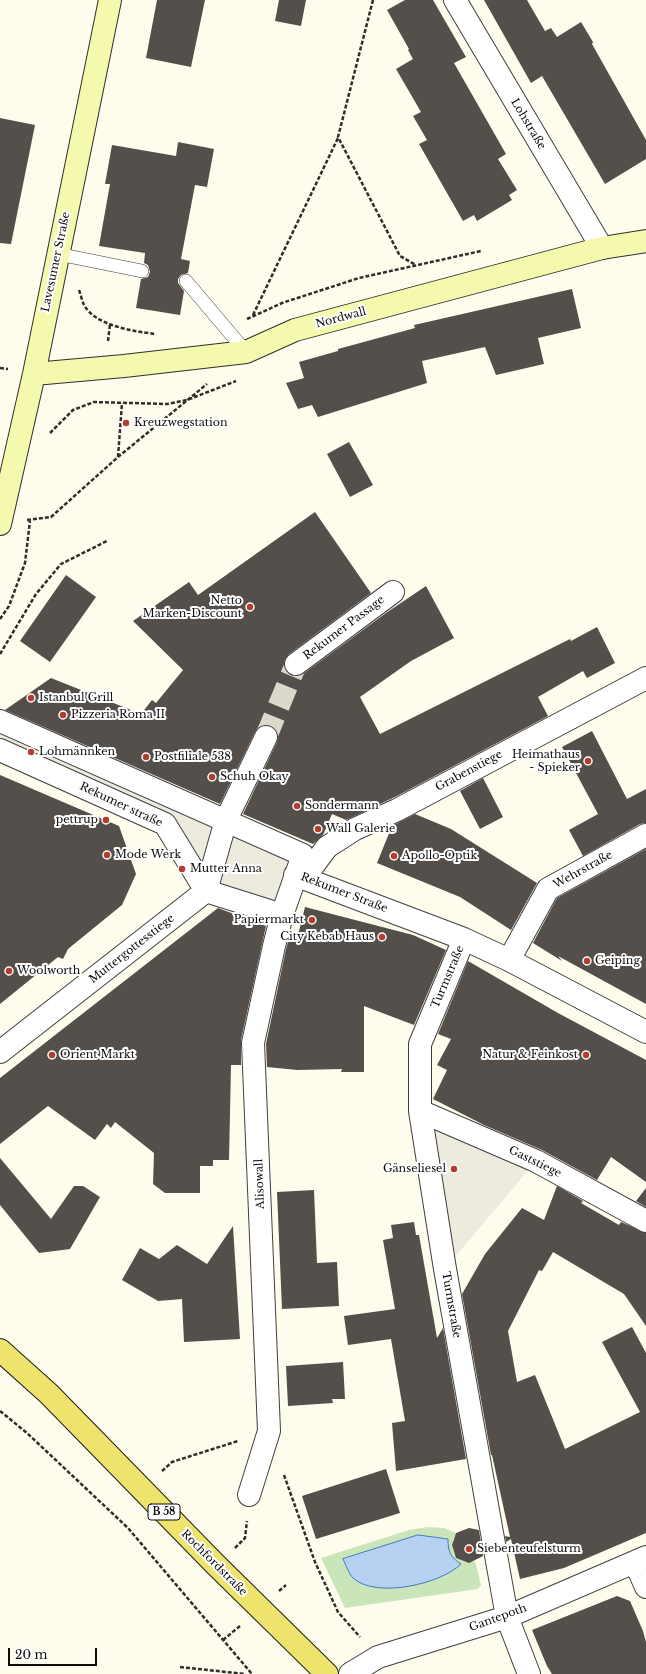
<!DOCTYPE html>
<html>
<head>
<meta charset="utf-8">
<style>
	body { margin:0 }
	#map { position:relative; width:646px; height:1674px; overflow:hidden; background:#fefded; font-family:"Libre Baskerville",serif }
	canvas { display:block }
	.scale { position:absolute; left:8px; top:1648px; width:89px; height:18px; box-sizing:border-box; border:2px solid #0c0c0c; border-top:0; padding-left:5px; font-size:12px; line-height:14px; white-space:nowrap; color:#0c0c0c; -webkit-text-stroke:3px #fff; paint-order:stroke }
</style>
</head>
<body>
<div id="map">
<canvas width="646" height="1674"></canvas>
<div class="scale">20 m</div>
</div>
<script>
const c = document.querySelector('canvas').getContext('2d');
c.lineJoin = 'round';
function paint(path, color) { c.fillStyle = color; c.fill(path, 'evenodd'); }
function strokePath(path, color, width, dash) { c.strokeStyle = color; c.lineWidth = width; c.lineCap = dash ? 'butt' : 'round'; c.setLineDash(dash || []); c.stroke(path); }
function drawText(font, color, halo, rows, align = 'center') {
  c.font = font + ' "Libre Baskerville",serif'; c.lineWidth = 4; c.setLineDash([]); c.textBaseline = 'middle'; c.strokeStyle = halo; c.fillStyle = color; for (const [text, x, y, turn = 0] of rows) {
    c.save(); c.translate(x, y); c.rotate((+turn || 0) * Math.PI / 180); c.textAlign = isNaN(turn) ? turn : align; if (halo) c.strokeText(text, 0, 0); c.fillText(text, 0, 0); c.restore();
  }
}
const green = new Path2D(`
	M428 1527 444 1528 456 1533C447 1549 456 1565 475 1561L481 1585 478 1589 345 1608 321 1558 409 1530Z`);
const plaza = new Path2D(`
	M0 721 303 855 282 915 206 891 165 824 0 750Z
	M420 1111 536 1161 445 1269Z`);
const water = new Path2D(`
	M418 1535 448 1539C448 1551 450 1557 461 1564 441 1584 376 1599 353 1578 349 1574 346 1565 343 1559Z`);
const building = new Path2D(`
	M157 0H205L191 67 146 58Z
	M279 0H306L301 26 275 21Z
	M405 0H433L466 57 454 63 506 154 498 159 517 190 509 195 512 200 477 221 474 215 463 221 419 144 427 140 413 116 421 112 396 69 413 59 408 50 409 49 387 10Z
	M484 0H527L545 31 551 28 557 37 581 22 593 42 592 44 646 140V159L605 184 542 76 531 83Z
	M0 118 35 125 11 244 0 243Z
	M178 142 214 149 207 187 195 185 181 259 190 261 188 273 181 275 178 279V283L184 291 180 315 136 308 141 279 148 277 150 272 148 265 144 263 145 253 99 246 110 184H105L112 145 176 156Z
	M572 289 581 328 538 338 544 364 496 375 485 347 422 361 427 383 318 417 312 405 298 409 286 383 304 378 299 362 338 351V349L415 328 414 325Z
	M349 442 373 485 350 497 327 454Z
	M315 512 371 593 289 654 285 659 284 665 286 672 291 676H297L303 674 386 613 426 586 454 638 411 661 360 697 380 734 570 639 571 641 597 627 615 663 587 678 583 671 538 697 548 716 397 796 346 820 332 814 323 835 313 844 243 814 277 742 278 736 277 730 271 726 265 725 259 726 255 732 220 804 5 710 51 678 141 714 152 700 156 703 183 670 133 621 189 582 198 595Z
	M66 575 96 597 50 662 20 641Z
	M592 731 627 799 646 789V823L640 824 583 856 569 830 598 814 562 747Z
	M0 775 119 826 136 874 122 905 68 949 63 959 58 957 0 1004Z
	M483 778 503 817 480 829 460 791Z
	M415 814 451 829 537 883 511 930 460 897 377 863 392 826Z
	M646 849V1004L558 956 562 961 533 943 557 898Z
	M305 907 413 935 446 950 414 1025 364 1006V1072H341L342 1069 297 1070 267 1067 266 1044 286 949 290 935 297 939Z
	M218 908 266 926 241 1040V1065H231L229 1160H213V1166H200V1193H165L153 1184 154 1153 115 1122 111 1128 107 1124 95 1140 48 1106 0 1144V1078Z
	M468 961 558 1013 646 1060V1182L611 1157 597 1180 542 1150 484 1125 433 1099 447 1070 437 1065 451 1039 438 1034Z
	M0 1158 51 1219 74 1186H83L100 1197 70 1249 39 1253 0 1205Z
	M557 1186 583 1201 581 1203 619 1225 621 1222 646 1233V1326L624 1294 553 1252 542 1271 539 1270 508 1331 517 1382 535 1375 565 1449 640 1412 602 1342 632 1327 646 1353V1533L564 1568 520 1579 511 1539 506 1542 505 1536 510 1537 492 1455H491L462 1294 485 1254 522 1208 544 1220Z
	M646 1188V1207L636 1201Z
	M314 1190 317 1263 337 1262 339 1306 282 1309 277 1192Z
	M414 1222 416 1235H419L437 1338 443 1328 466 1459 396 1471 392 1423 405 1421 391 1339 348 1345 344 1316 395 1309 383 1240 393 1238 391 1225Z
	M233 1226 240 1339 184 1342 182 1299 158 1301 122 1280 140 1248 159 1259 177 1245 207 1264Z
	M343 1362 345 1399H332L333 1403 288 1406 286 1366Z
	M386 1469 400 1513 316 1539 302 1496Z
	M469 1528 479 1530 483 1556 469 1563 456 1558 452 1545 456 1533Z
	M617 1596 630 1601 643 1631 646 1642V1674H552L547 1666 532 1630Z`);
const streetTunnel = new Path2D(`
	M266 737 296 664`);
const path = new Path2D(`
	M373 0 338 137 400 256 416 265
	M79 290C81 295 82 301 84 305 96 326 133 331 155 334
	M253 315 338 138
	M247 319 282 303 359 278 481 251
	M108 341 110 324
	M0 368 8 369
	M50 433 73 410 94 402 167 404 187 400 236 381
	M118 457 122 403
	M27 520 51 517 118 457 207 384
	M0 619 9 606 25 563 30 521
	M0 654 36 594 61 564 107 541
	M0 1411 27 1433 128 1528 252 1674
	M162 1471 172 1462 238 1441
	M284 1475 315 1562 338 1612 360 1637
	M235 1548 245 1538 247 1521
	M279 1591 286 1585
	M223 1640 240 1626
	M180 1667 245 1674`);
const lane = new Path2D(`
	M58 254 142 271
	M186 281 246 352`);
const street = new Path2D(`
	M455 0 602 248
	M296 664 393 592
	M0 721 303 855 282 915 274 946 253 1043 269 1431 249 1495
	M0 750 165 824 206 891 282 915
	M295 875 464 939 509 960 646 1032
	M304 878 327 847 355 829 397 810 646 678
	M464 939 420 1044V1111L445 1269 507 1617 529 1674
	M509 960 548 889 646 835
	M0 1052 206 891 226 820 266 737
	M420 1111 536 1161 646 1221
	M635 1562 646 1587
	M350 1674 378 1657 507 1617 646 1557`);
const secondary = new Path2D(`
	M34 374 124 366 246 352 295 330 602 248 646 241
	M0 524 34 374 110 0`);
const primary = new Path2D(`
	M0 1350 49 1394 216 1565 327 1674`);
const markers = [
	[126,423,4,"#b13e30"],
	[250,607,4,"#b13e30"],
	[31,698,4,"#b13e30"],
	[63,715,4,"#b13e30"],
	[31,752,4,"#b13e30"],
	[146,757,4,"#b13e30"],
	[588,761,4,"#b13e30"],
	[212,777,4,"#b13e30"],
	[297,806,4,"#b13e30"],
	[106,820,4,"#b13e30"],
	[318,829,4,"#b13e30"],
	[107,855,4,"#b13e30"],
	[394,856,4,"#b13e30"],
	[182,869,4,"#b13e30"],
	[312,920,4,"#b13e30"],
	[382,937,4,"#b13e30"],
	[587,961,4,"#b13e30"],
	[9,971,4,"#b13e30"],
	[52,1055,4,"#b13e30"],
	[586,1055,4,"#b13e30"],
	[454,1169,4,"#b13e30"],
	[469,1549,4,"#b13e30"]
];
const shields = [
	[164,1512,32]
];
const shieldNames = [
	["B 58",164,1512]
];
const streetNames = [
	["Lohstraße",528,124,59],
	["Lavesumer Straße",56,262,-78],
	["Nordwall",341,318,-15],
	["Rekumer Passage",344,628,-37],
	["Grabenstiege",469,771,-28],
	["Rekumer straße",121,805,25],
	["Wehrstraße",583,870,-29],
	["Rekumer Straße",344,893,21],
	["Muttergottesstiege",132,949,-38],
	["Turmstraße",448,977,-67],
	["Gaststiege",535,1162,26],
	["Alisowall",260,1184,-92],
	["Turmstraße",451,1305,80],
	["Rochfordstraße",214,1563,45],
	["Gantepoth",498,1618,-20]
];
const poiNames = [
	["Kreuzwegstation",134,423],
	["Netto",242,601,"right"],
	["Marken-Discount",242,614,"right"],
	["Istanbul Grill",39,698],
	["Pizzeria Roma II",71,715],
	["Lohmännken",39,752],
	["Heimathaus",580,755,"right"],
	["- Spieker",580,768,"right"],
	["Postfiliale 538",154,757],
	["Schuh Okay",220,777],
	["Sondermann",305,806],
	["pettrup",98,820,"right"],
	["Wall Galerie",326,829],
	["Mode Werk",115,855],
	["Apollo-Optik",402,856],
	["Mutter Anna",190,869],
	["Papiermarkt",304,920,"right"],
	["City Kebab Haus",374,937,"right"],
	["Geiping",595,961],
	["Woolworth",17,971],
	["Orient Markt",60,1055],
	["Natur & Feinkost",578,1055,"right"],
	["Gänseliesel",446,1169,"right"],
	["Siebenteufelsturm",477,1549]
];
paint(green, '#c9e5b9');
paint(plaza, '#edebdd');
paint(water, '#b6d1f1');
strokePath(water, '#427bc2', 1);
paint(building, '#544f4a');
strokePath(streetTunnel, '#dad9cb', 22, [22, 11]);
strokePath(lane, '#3f3f3f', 14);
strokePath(street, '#3f3f3f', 24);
strokePath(secondary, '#2e2e2e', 24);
strokePath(primary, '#1d1d1d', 24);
strokePath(path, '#2e2e2e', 2.5, [4, 2]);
strokePath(lane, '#fff', 13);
strokePath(street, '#fff', 22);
strokePath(secondary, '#f5f9ad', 22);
strokePath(primary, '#eee36d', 22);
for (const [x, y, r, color] of markers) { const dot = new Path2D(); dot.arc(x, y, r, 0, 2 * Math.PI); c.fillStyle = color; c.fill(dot); strokePath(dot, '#fff', 1.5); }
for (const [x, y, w] of shields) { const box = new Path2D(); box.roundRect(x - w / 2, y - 8, w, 16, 3); c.fillStyle = '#fff'; c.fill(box); strokePath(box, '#0c0c0c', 1); }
drawText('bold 10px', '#0c0c0c', null, shieldNames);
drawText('11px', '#0c0c0c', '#fff', streetNames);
drawText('11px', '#0c0c0c', '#fff', poiNames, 'left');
</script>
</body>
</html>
